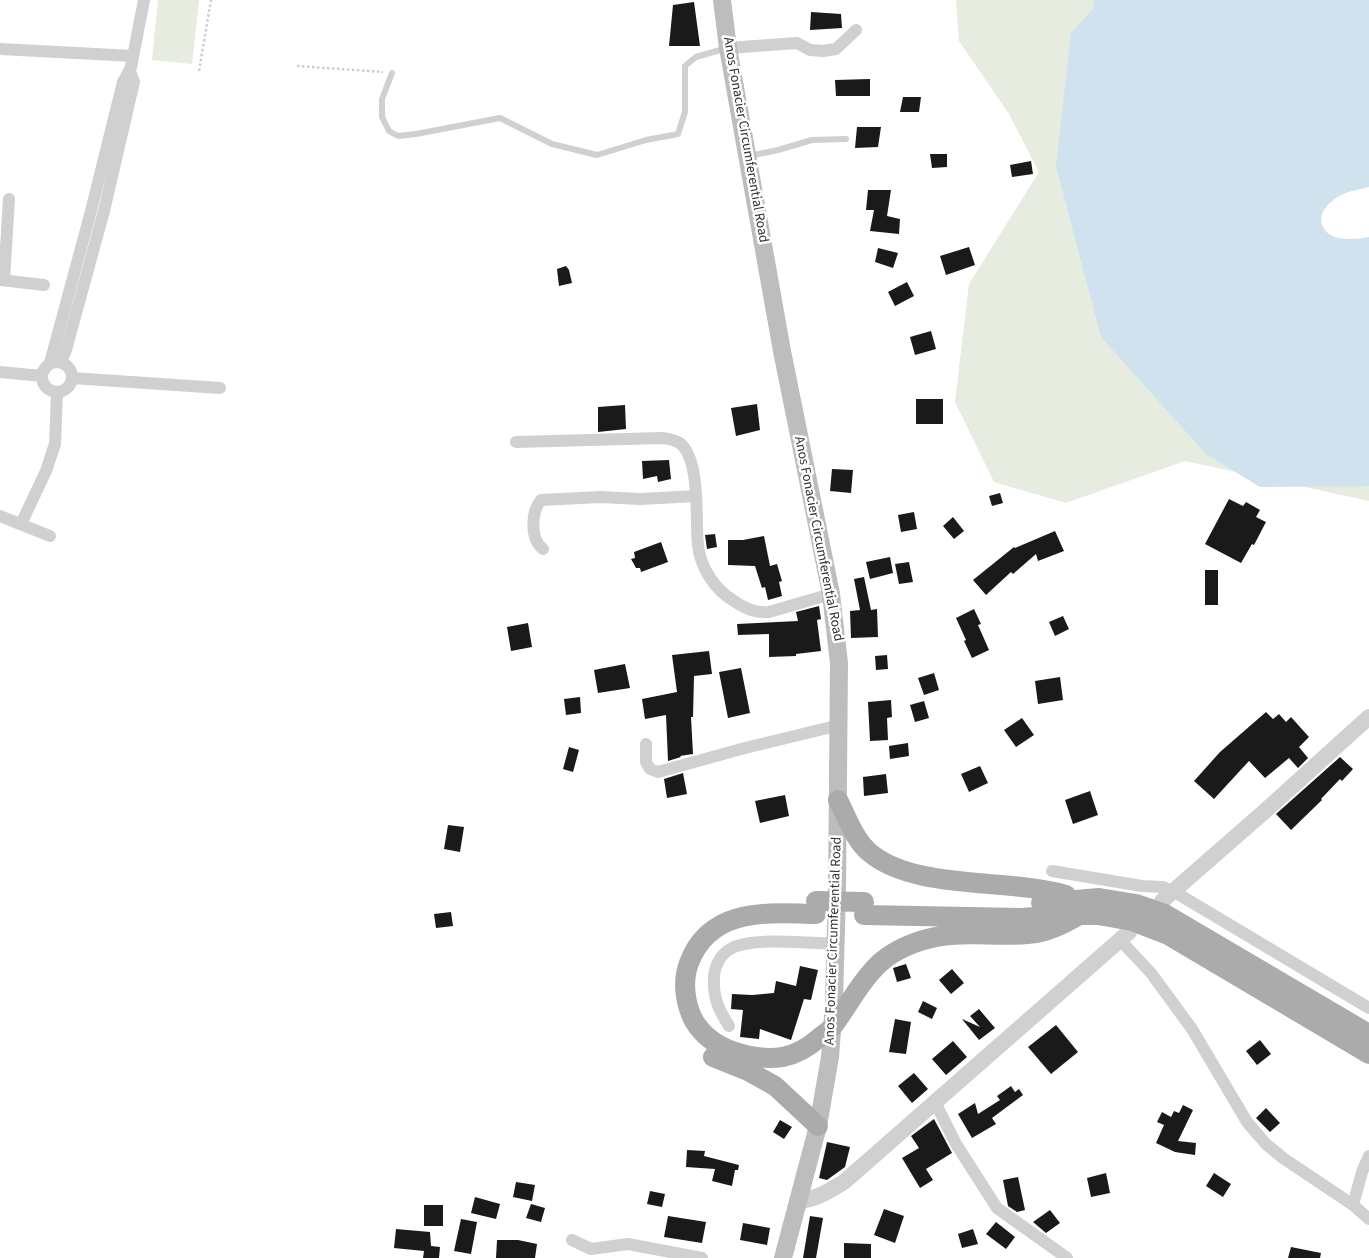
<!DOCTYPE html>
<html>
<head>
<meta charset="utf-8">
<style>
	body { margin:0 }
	canvas { display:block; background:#fff }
</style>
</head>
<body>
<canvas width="1369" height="1258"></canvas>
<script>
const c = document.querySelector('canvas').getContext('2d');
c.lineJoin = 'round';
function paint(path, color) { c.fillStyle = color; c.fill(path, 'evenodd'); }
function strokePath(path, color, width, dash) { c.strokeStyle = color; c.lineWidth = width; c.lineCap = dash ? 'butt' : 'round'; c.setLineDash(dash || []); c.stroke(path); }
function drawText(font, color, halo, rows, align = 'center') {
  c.font = font + ' "Source Sans 3",sans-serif'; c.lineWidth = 5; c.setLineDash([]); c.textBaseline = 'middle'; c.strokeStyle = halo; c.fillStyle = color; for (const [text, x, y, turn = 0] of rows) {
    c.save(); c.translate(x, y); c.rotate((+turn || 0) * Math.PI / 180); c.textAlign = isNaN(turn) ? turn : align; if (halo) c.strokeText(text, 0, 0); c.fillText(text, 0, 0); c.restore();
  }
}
const green = new Path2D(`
	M158 0H199L192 64 152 60Z
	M956 0H1125L1369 395V501L1185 461 1066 503 994 482 955 402 969 284 1039 172 1009 114 959 41Z`);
const water = new Path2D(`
	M1094 0H1369V187C1358 190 1346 191 1336 198 1325 206 1316 217 1325 230 1327 232 1328 234 1331 235 1342 241 1357 239 1369 237V486L1260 487 1206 454 1101 337 1056 166 1071 33 1093 9Z`);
const building = new Path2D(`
	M694 2 700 46H669L673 5Z
	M811 12 841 14 842 28 810 30Z
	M870 79V96H836L835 80Z
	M903 97H921L919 112H900Z
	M857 127H881L878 147 855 148Z
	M930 154H947V167L932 168Z
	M1031 161 1033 174 1012 177 1010 165Z
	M868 190H891L887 216 900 219 899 234 870 231 874 210H866Z
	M969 247 975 265 946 275 940 256Z
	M878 248 898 253 893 268 875 262Z
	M566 266 569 270 572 283 559 286 557 269Z
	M907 282 914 296 895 306 888 292Z
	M931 331 936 349 915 355 910 337Z
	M916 399H943V424H916Z
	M757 404 760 430 736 436 731 408Z
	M625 405 626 429 598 432V407Z
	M669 460 671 479 658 482 657 476 643 479 642 461Z
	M832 469 853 470 851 493 830 491Z
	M1000 493 1003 503 992 506 989 496Z
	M1229 499 1243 506 1246 502 1260 510 1256 517 1266 522 1254 545 1252 544 1241 563 1205 544Z
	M914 512 917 529 901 532 898 515Z
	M953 517 964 531 954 539 943 526Z
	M1055 531 1064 551 1038 561 1036 554 1013 574 1011 572 986 595 973 580 1014 547 1015 548Z
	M715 534 717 547 707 549 705 535Z
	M764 536 770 566 777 564 782 581 779 582 782 596 768 600 765 587 762 588 755 566 728 565V540H743Z
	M661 542 668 562 641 572 640 568H636L631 559 635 558 634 552Z
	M890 557 893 573 870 579 866 562Z
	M909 562 913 582 899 584 895 564Z
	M1205 570H1218V605H1205Z
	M864 577 871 610 877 609 878 637 851 638 850 611 860 610 854 579Z
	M819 606 821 619 817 620 821 651 796 654V656L769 657V634L738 635 737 624 798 621 796 612Z
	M974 609 981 624 978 625 989 650 972 658 964 641 966 640 956 618Z
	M1063 616 1069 629 1055 636 1049 622Z
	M528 623 532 647 511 651 507 627Z
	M709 651 712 674 694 676 693 717H691L693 754 680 756 681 757 668 761 666 715 645 719 642 699 677 692 672 655Z
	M887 655 888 669 876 670 875 656Z
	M625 664 630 688 598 693 594 670Z
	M741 668 750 713 728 718 719 672Z
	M934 673 939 690 924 695 918 678Z
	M1060 677 1063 700 1038 704 1035 681Z
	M580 697 581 713 566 715 564 699Z
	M891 700 892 717 887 718 888 740 870 741 868 702Z
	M924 701 929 718 915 722 910 705Z
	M1266 712 1273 719 1279 714 1286 722 1291 717 1309 737 1299 747 1308 758 1298 768 1289 758 1265 778 1249 761 1214 799 1194 781 1220 752Z
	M1022 718 1034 735 1016 747 1004 730Z
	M908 743 909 756 890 759 889 746Z
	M569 747 579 750 573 772 563 769Z
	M1340 757 1353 769 1342 781 1340 779 1321 799 1322 800 1291 830 1276 814Z
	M980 766 988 783 969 792 961 774Z
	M683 773 687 794 667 798 664 779Z
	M886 774 888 793 864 796 863 777Z
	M1090 791 1098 815 1073 824 1065 800Z
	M785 795 789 816 760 823 755 801Z
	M448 825 464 827 460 852 444 849Z
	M451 912 453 926 436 928 434 914Z
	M906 964 911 978 897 982 893 968Z
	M800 966 818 970 811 1000 804 999 791 1040 760 1029 759 1039 740 1037 743 1010 731 1009 732 994 752 995 774 993 776 981 796 986Z
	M952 969 964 983 951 994 939 980Z
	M923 1001 937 1008 932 1019 918 1012Z
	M979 1009 995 1028 979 1040 962 1019 980 1027 970 1016Z
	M895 1019 911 1022 906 1054 889 1052Z
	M1056 1025 1078 1052 1051 1074 1028 1047Z
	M1260 1040 1271 1054 1257 1065 1246 1051Z
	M953 1041 967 1057 946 1075 932 1059Z
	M914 1073 928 1089 912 1103 898 1086Z
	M1011 1086 1015 1092 1019 1089 1023 1095 992 1118 996 1124 972 1138 958 1114 975 1103 978 1114 1000 1100 997 1096Z
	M1183 1105 1193 1110 1178 1141 1196 1143 1195 1155 1175 1152 1156 1143 1164 1125 1157 1122 1162 1112 1171 1117 1174 1111 1179 1113Z
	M1266 1108 1280 1123 1270 1132 1256 1118Z
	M934 1119 952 1153 926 1169 933 1180 920 1188 902 1158 919 1148 911 1136Z
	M780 1120 792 1127 784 1139 773 1132Z
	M827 1142 850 1147 845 1167 827 1180 819 1178Z
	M687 1150 705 1151 704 1156 739 1165 738 1170H735L732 1186 712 1181 715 1169 686 1167Z
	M1106 1173 1110 1193 1091 1197 1087 1178Z
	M1214 1173 1231 1184 1223 1197 1206 1186Z
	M1018 1177 1025 1210 1017 1212 1008 1206 1003 1180Z
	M516 1182 535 1185 532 1201 513 1197Z
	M650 1191 665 1194 662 1207 647 1204Z
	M475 1197 500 1204 496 1219 471 1213Z
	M531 1204 545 1208 541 1222 526 1218Z
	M424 1205H443V1226H424Z
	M884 1209 904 1216 895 1243 874 1235Z
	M1050 1210 1060 1223 1046 1233 1033 1222Z
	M668 1216 706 1222 702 1243 664 1237Z
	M810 1216 823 1218 816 1258H803Z
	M461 1219 477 1222 471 1254 454 1251Z
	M996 1222 1015 1237 1006 1249 986 1234Z
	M743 1223 770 1228 767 1245 740 1240Z
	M396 1229 430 1232 431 1246 440 1247 439 1258H423L424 1251 394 1248Z
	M973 1229 978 1244 962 1248 958 1234Z
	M497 1240H518L537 1244 535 1258H496Z
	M844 1243 871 1244V1258H844Z
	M1291 1247 1321 1253 1320 1258H1288Z`);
const path = new Path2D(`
	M297 66 383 72
	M199 71 211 0`);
const service = new Path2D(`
	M392 73 382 99V117L389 131 398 136 416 134 500 118 552 144 597 155 646 140 678 134 685 112V66L696 57 727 48
	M749 156 778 150 812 140 846 139`);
const minor = new Path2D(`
	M728 48 797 43 810 50 823 51 836 49 856 30
	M0 49 133 56
	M0 280 44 285
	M4 280 9 199
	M61 362 66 350 104 211 134 82 130 71
	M42 377a15 15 0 1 1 30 0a15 15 0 1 1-30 0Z
	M50 363 91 211 123 82 131 67 144 0
	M0 372 42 376
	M72 378 220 388
	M516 442 663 438C669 439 676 440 681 444 701 463 695 519 698 545 700 567 715 590 734 601 746 609 755 613 769 612L831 594
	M0 516 50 536
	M21 524 46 471 55 444 57 392
	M543 549C530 539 531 512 541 500L601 497 640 499 696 496
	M646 744V762L650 769 658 772 745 748 840 725
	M1052 871 1142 886 1163 887 1173 891 1369 1008
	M1120 940 1151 973 1192 1029 1247 1122 1266 1144 1283 1158 1353 1205 1369 1219
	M729 1026C719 1010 713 998 714 979 714 967 720 954 732 948 755 937 809 943 835 944
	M935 1102 956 1144 997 1208 1067 1258
	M1353 1205 1362 1172 1369 1156
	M572 1240 591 1249 628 1244 702 1258`);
const tertiary = new Path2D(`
	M1162 901 1265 811 1369 717
	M799 1201C817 1199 829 1191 844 1182L1129 932`);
const secondary = new Path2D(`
	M722 0 728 48 782 351 831 594 839 663 837 890 834 1003 830 1057 818 1126 783 1258`);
const primary = new Path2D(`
	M838 800C847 817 854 839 869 852 914 891 1010 878 1066 895
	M1041 903 1099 898 1136 904 1165 914 1369 1034
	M816 914C767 913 710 907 689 963 682 981 685 1004 694 1021 705 1039 722 1049 742 1054 773 1062 795 1059 819 1038 824 1034 830 1030 833 1026 847 1008 857 987 873 970 885 956 902 947 920 941 960 928 997 939 1036 933 1053 930 1067 922 1081 914
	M864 915 1021 918 1064 915H1098L1132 921 1168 935 1369 1054
	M713 1057 748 1071 775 1086 818 1126`);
const primaryBridge = new Path2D(`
	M816 901 864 902`);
const streetNames = [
	["Anos Fonacier Circumferential Road",745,140,80],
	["Anos Fonacier Circumferential Road",818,539,79],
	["Anos Fonacier Circumferential Road",834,941,-88]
];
paint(green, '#e6ecdf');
paint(water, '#cfe2ee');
paint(building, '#1a1a1a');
strokePath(path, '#cdcdcd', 2.5, [2.5, 2.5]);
strokePath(service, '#d0d0d0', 6);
strokePath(minor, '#d0d0d0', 12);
strokePath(tertiary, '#d0d0d0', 16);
strokePath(secondary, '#bdbdbd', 18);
strokePath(primary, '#ababab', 20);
strokePath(primaryBridge, '#ababab', 20);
drawText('14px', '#333', '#fff', streetNames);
</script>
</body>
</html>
